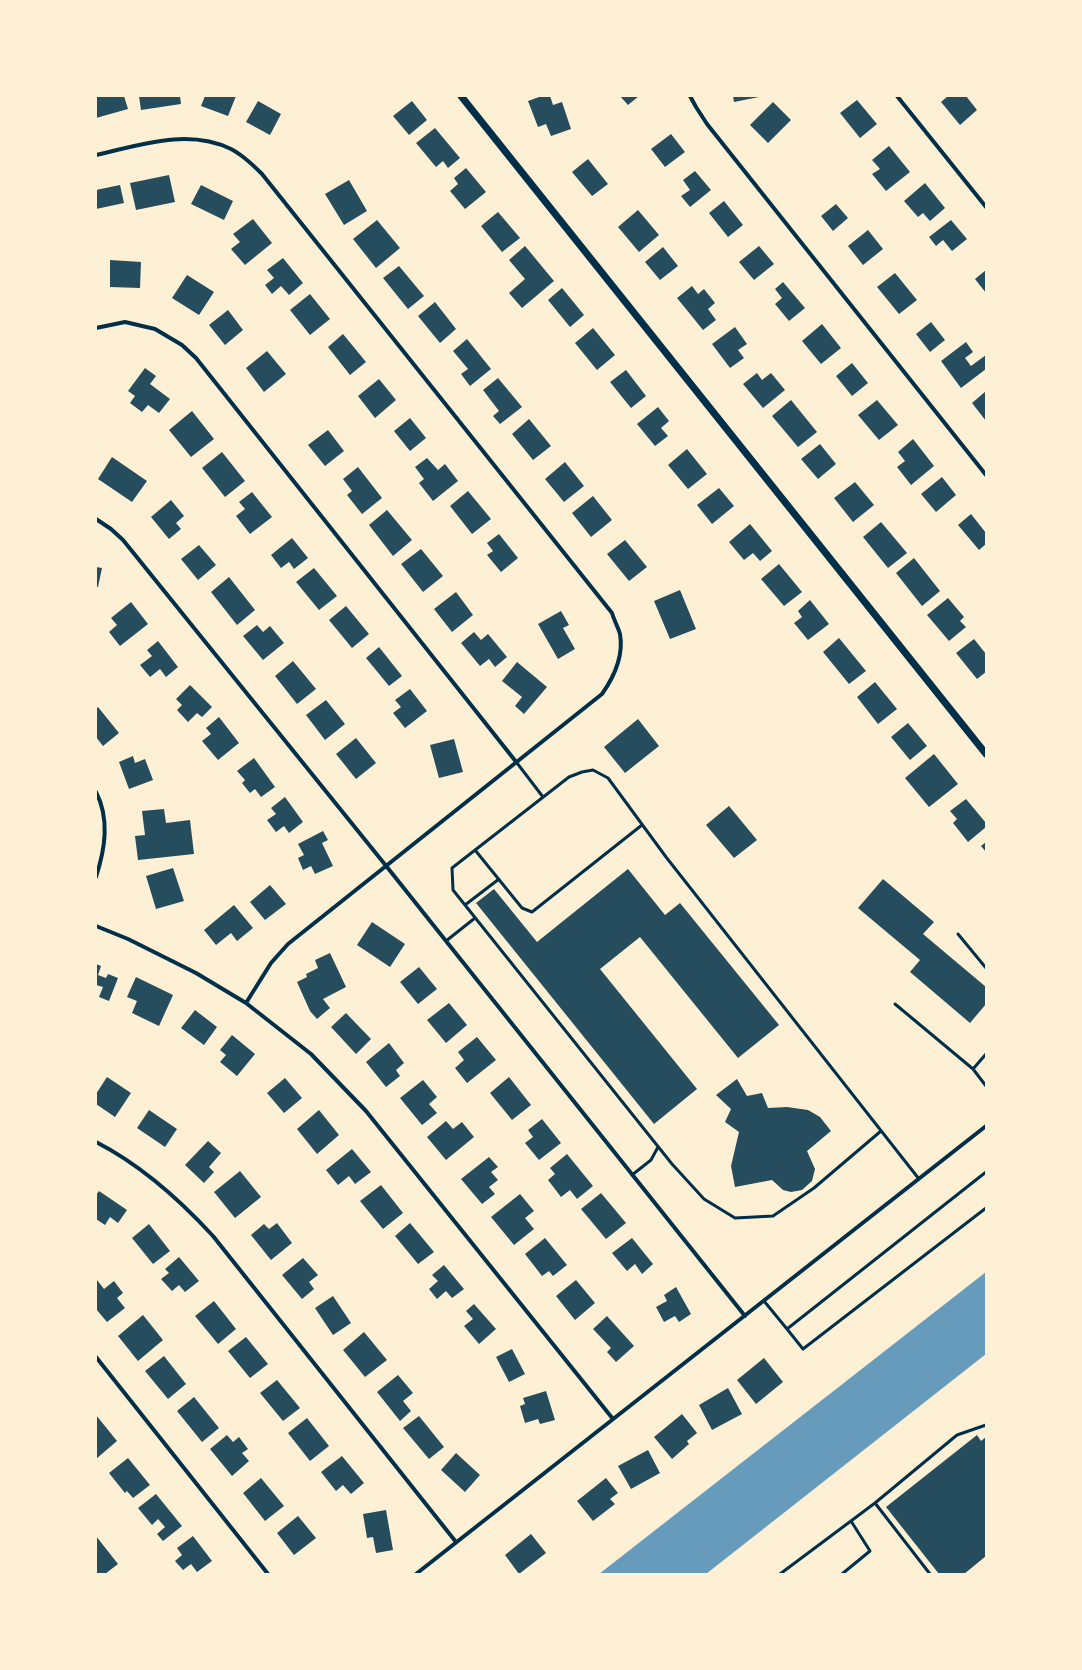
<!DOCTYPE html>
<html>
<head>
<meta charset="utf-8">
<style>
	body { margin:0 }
	#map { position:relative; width:1082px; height:1670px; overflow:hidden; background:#fdf0d5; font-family:"Asap Condensed",sans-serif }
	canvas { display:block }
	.frame { position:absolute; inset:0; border:97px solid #fdf0d5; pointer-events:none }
</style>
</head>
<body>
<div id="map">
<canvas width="1082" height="1670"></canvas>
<div class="frame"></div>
</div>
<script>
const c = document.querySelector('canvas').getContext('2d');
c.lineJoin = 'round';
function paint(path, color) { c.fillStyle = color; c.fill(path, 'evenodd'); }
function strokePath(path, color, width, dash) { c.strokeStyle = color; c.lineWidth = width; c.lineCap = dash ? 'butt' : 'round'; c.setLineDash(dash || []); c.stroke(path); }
const water = new Path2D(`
	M986 1272V1354L706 1574H599Z`);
const building = new Path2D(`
	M96 96H124L128 109 96 118Z
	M139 96H180L181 104 141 110Z
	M205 96H236L228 116 201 106Z
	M542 96H550L553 105 562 102 571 129 551 136 546 124 538 127 528 101Z
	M620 96H639L628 105Z
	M733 96H759V97L734 102Z
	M948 96H966L977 110 960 125 941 102Z
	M857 100 877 124 860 138 840 113Z
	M258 101 281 114 270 135 246 122Z
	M412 101 427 120 409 135 393 116Z
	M773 102 791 120 768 143 750 125Z
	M435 128 460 158 448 168 443 161 436 167 416 143Z
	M671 134 685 152 665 167 651 149Z
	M889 146 910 172 886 191 872 174 880 169 872 160Z
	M588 159 608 184 592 196 572 172Z
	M466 168 486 192 465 209 450 191 458 184 454 178Z
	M695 171 711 190 690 207 681 196 690 190 683 180Z
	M169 175 175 202 136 210 130 183Z
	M349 180 367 211 344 225 325 194Z
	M925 183 945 208 930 221 923 213 918 217 904 201Z
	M120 185 124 203 96 209V190Z
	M201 185 233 201 224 220 191 204Z
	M724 201 743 225 728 237 709 213Z
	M836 204 848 218 833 231 821 216Z
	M638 210 659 235 639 252 618 227Z
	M498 212 520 238 502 252 481 226Z
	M253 219 272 243 245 265 231 249 240 242 233 234Z
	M377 220 400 248 376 268 353 239Z
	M951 220 967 239 952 251 943 240 936 246 929 237Z
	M868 230 883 249 863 265 848 246Z
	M525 246 554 281 522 308 509 293 525 279 509 260Z
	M759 246 774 264 754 280 739 262Z
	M663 247 678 266 660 280 645 262Z
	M283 258 303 283 289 295 281 286 272 294 265 285 274 278 267 270Z
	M110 260 141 262 140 288 110 287Z
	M399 266 424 296 408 309 383 278Z
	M986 270V293L975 279Z
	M895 273 917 300 899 314 877 287Z
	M187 275 214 292 199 315 172 298Z
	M783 282 805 308 789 321 775 304 782 298 775 289Z
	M692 286 698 294 704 289 715 303 708 309 716 320 703 330 677 298Z
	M562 288 584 315 570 327 548 300Z
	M310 294 330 319 310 335 290 310Z
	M435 302 456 329 440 343 418 316Z
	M228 310 243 330 225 345 209 325Z
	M931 322 945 340 930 352 916 334Z
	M822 324 841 348 821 364 802 341Z
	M735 327 747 344 738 350 744 358 730 368 712 344Z
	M593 328 615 355 597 370 575 343Z
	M343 334 366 362 350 375 328 347Z
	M467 339 491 369 470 386 461 374 468 369 453 351Z
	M966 342 973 352 965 358 971 366 986 355V369L961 388 941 361Z
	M267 351 286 374 264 392 246 368Z
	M852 363 868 383 852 396 836 376Z
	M145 368 156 376 150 384 170 399 159 413 148 405 142 412 130 403 135 396 128 391Z
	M626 370 646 396 631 408 610 382Z
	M757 373 762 380 771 373 785 390 763 408 743 384Z
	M498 378 522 407 500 424 493 416 499 411 483 390Z
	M379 379 396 400 375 418 358 396Z
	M986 391V421L972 403Z
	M791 400 817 432 798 447 772 416Z
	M877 400 898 425 879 440 858 415Z
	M658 407 669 421 661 428 668 436 655 446 637 424Z
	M192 411 214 439 191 457 169 430Z
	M410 418 426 438 410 451 394 431Z
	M529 419 551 446 533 460 512 434Z
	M328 430 344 451 325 466 308 445Z
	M913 439 934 466 911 485 897 467 905 461 898 452Z
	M820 444 836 464 818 479 801 459Z
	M687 449 707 474 688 489 668 465Z
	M222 452 245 481 225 497 202 468Z
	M112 457 147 481 132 502 98 479Z
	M427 458 438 470 445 464 458 481 433 501 419 483 424 479 415 467Z
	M565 462 584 486 564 502 545 479Z
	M358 467 382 498 362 514 347 495 352 491 343 479Z
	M942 477 956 495 936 512 921 494Z
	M855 482 874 505 853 522 834 498Z
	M719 488 734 506 712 524 697 505Z
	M468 491 491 519 472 534 450 506Z
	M252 492 272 517 250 534 236 516 245 509 239 502Z
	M593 496 612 520 591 537 572 513Z
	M171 500 184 516 176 523 181 529 169 539 151 517Z
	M387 510 412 540 393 556 369 525Z
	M971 514 986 533V544L979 550 958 525Z
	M881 522 907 553 888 568 863 537Z
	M750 524 772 551 760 561 753 553 744 560 729 542Z
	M499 534 518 558 501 572 487 555 493 551 487 543Z
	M292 538 308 558 294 569 289 562 281 568 271 555Z
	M625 540 647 567 629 581 607 554Z
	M199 545 216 565 198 580 181 559Z
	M421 549 443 576 423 592 401 564Z
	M914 558 940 591 922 606 896 573Z
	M779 564 802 592 784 606 761 579Z
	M96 567 102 568 98 587H96Z
	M314 568 337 596 319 610 296 582Z
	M229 577 255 610 237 625 211 592Z
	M680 590 696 629 670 639 654 601Z
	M456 592 473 615 452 632 434 609Z
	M948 598 964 617 960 621 966 627 949 641 927 615Z
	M810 600 829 624 808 640 794 623 802 617 798 611Z
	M131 602 148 624 120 646 109 632 117 625 111 618Z
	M346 606 369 634 352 648 329 620Z
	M561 611 569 625 563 628 575 649 558 659 538 624Z
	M257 625 263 632 270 626 284 643 263 660 243 636Z
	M474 632 481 640 488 634 507 657 495 667 489 659 480 666 461 643Z
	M839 638 866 671 849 684 823 652Z
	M974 639 986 654V672L977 679 956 653Z
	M158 641 178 667 166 677 160 669 150 677 140 665 152 656 147 650Z
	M379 647 402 676 389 686 366 658Z
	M293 661 316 689 297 704 275 676Z
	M517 662 547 687 524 714 515 706 522 697 502 681Z
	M875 682 897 709 878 724 857 697Z
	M190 685 212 707 202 717 197 713 188 722 177 710 182 705 176 699Z
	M410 689 427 711 405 728 393 713 401 707 395 700Z
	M326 700 345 724 325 740 306 715Z
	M98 707 119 733 103 746 96 737V709Z
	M219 717 239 743 218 760 202 741 211 734 206 728Z
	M638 719 659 746 625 773 604 747Z
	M908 723 927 746 910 760 891 737Z
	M356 738 376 763 356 779 336 754Z
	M454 739 463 772 439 778 430 745Z
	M934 754 958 784 929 807 905 778Z
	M133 756 135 763 145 759 153 780 129 789 119 762Z
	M254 758 275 787 261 797 255 789 250 793 242 783 245 780 237 771Z
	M285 797 303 822 289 833 284 826 276 832 267 820 276 814 271 808Z
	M966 799 986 823V827L968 842 953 823 957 819 950 811Z
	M729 806 757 840 734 858 706 825Z
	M164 809 166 823 190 820 194 854 138 860 135 836 145 835 142 811Z
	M323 831 328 840 322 843 333 866 315 874 311 866 303 870 298 858 304 855 298 844Z
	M986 842V852L981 846Z
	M173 868 184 901 156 909 146 876Z
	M628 869 665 915 680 903 779 1025 738 1058 640 937 600 969 697 1089 654 1124 476 903 494 889 537 942Z
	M883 879 934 922 923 934 986 987V1004L970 1023 910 972 920 960 858 908Z
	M270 885 286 904 265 920 250 902Z
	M234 905 253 928 237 941 231 933 216 945 204 930Z
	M372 922 405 944 390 967 357 945Z
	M330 953 346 987 323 999 330 1008 317 1019 310 1011 297 982 307 977 306 974 318 968 315 960Z
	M96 964 101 966 98 975 106 978 108 974 118 978 109 1001 99 997 103 987 96 985Z
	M419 967 437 989 418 1004 400 982Z
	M136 977 173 995 159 1026 132 1013 137 1001 127 997Z
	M449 1003 467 1025 446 1043 427 1020Z
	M195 1010 217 1027 204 1045 181 1028Z
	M346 1013 371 1039 356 1054 331 1027Z
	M232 1035 255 1054 237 1076 220 1062 226 1055 220 1050Z
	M477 1037 496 1060 467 1083 455 1068 464 1060 458 1052Z
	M389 1043 404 1063 396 1070 400 1076 386 1087 366 1062Z
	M107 1077 131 1093 115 1117 96 1104V1094Z
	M509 1077 531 1105 512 1120 490 1093Z
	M285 1078 302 1098 284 1113 267 1093Z
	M737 1079 747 1096 762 1093 768 1108 787 1107 808 1110 820 1117 831 1131 807 1151 815 1169 812 1181 802 1190 791 1192 783 1190 772 1180 735 1187 731 1166 739 1132 725 1122 731 1109 716 1095Z
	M423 1080 437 1097 429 1104 437 1113 422 1125 400 1098Z
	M149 1110 177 1129 165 1147 137 1128Z
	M319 1110 339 1135 317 1154 297 1129Z
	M542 1119 561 1143 539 1160 525 1143 533 1137 528 1130Z
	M446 1121 453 1129 462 1122 474 1137 446 1160 427 1137Z
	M208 1141 221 1153 209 1167 214 1172 204 1183 185 1165Z
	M352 1149 371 1172 355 1184 349 1176 338 1185 326 1170Z
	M567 1154 593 1186 577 1199 570 1190 561 1197 548 1180 555 1174 550 1168Z
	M489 1157 498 1167 491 1172 498 1180 489 1187 495 1194 482 1204 461 1179Z
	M240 1171 261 1197 235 1218 214 1192Z
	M381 1185 403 1213 383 1229 360 1201Z
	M99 1191 127 1210 118 1223 110 1217 105 1225 96 1219V1195Z
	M601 1193 626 1223 606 1239 581 1209Z
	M520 1194 534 1211 525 1218 534 1229 514 1245 491 1217Z
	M277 1223 292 1243 271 1260 251 1235 264 1224 269 1229Z
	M410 1223 434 1252 418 1264 395 1236Z
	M149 1224 170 1251 153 1264 132 1238Z
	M545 1238 567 1265 553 1276 549 1271 542 1276 525 1254Z
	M632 1238 653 1264 642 1274 635 1264 627 1271 612 1253Z
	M179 1257 199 1281 185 1292 179 1285 172 1291 161 1279 169 1273 165 1269Z
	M303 1258 318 1275 309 1282 314 1289 302 1299 282 1275Z
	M444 1265 464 1289 452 1298 446 1291 437 1299 429 1289 438 1281 432 1275Z
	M97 1280 104 1289 114 1281 123 1293 117 1298 125 1308 107 1322 96 1309Z
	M576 1280 595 1303 575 1320 556 1296Z
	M676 1287 691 1314 679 1322 675 1316 664 1322 656 1307 667 1301 664 1295Z
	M333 1296 351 1323 333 1335 315 1308Z
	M214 1301 236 1329 218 1344 195 1316Z
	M474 1304 496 1329 479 1344 464 1326 473 1319 466 1311Z
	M143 1315 163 1340 138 1361 118 1336Z
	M607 1316 634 1346 616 1362 607 1352 611 1348 593 1329Z
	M364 1332 387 1360 365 1377 343 1350Z
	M246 1337 268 1364 250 1378 228 1351Z
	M512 1349 525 1374 509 1382 496 1357Z
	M164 1356 186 1384 168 1399 145 1371Z
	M764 1358 783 1382 756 1404 737 1380Z
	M398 1375 413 1393 403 1401 411 1411 400 1421 377 1392Z
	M277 1380 300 1408 283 1421 260 1393Z
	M728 1388 742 1414 712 1430 699 1405Z
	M546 1391 555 1420 540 1424 538 1419 525 1423 520 1406 525 1404 523 1398Z
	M194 1397 219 1428 202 1442 177 1411Z
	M682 1414 697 1433 687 1441 689 1444 672 1459 654 1437Z
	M96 1415 117 1441 96 1459Z
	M419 1416 444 1447 429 1459 403 1428Z
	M307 1418 329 1446 310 1461 288 1433Z
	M227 1435 233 1442 239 1437 248 1449 242 1453 249 1461 232 1476 210 1449Z
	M977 1435 981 1441 986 1437V1556L964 1574H939L886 1507Z
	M648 1450 660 1473 631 1489 618 1466Z
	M456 1453 480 1475 465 1492 441 1470Z
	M342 1456 364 1483 351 1494 343 1485 336 1491 321 1472Z
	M128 1458 150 1485 133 1498 127 1491 125 1493 109 1473Z
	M261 1478 284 1506 265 1521 243 1493Z
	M606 1478 618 1493 610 1499 615 1504 593 1521 577 1501Z
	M156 1494 182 1526 163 1541 157 1534 165 1527 158 1519 152 1525 138 1508Z
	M386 1510 393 1550 376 1553 373 1537 367 1538 363 1514Z
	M298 1516 316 1538 294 1555 277 1533Z
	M531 1534 546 1553 519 1574 505 1555Z
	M96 1536 118 1564 105 1574H96Z
	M193 1536 212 1561 197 1572 191 1564 183 1570 175 1561 182 1555 177 1548Z`);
const service = new Path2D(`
	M517 763 543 797
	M475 850 522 908 532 912 642 825
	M465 905 499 879
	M958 934 986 968
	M446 941 475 918
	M895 1004 973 1069 986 1086
	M973 1069 986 1054
	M881 1131 814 1188 773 1216 735 1218 704 1199 672 1164 453 890 452 868 569 777 582 772 593 770 608 778 666 857 919 1179
	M632 1175 651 1160 658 1147
	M764 1301 787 1329 986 1172
	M787 1329 803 1349 986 1208
	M875 1503 930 1574
	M780 1574 875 1503 957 1435 986 1425
	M842 1574 870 1551 851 1521`);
const minor = new Path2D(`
	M690 96 696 107 707 124 986 475
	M897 96 986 207
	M96 155C140 145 188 128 231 149 243 155 253 165 262 174L612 613C614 620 618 627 620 634 624 657 614 677 602 694L288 944 271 963 246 1003
	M96 328 125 322 155 329 182 345 196 358 517 763
	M96 519 111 529 123 540 387 867 745 1316
	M96 792C110 819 105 849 96 877
	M96 926 128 939 196 973 246 1003 311 1054 366 1111 613 1419
	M96 1142C141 1165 179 1199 213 1236L456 1542
	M96 1357 268 1574
	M416 1574 986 1126`);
const tertiary = new Path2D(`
	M461 96 986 754`);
paint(water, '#669bbc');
paint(building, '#264d5e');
strokePath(service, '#003049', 3);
strokePath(minor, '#003049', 4);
strokePath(tertiary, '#003049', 7);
</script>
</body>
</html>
